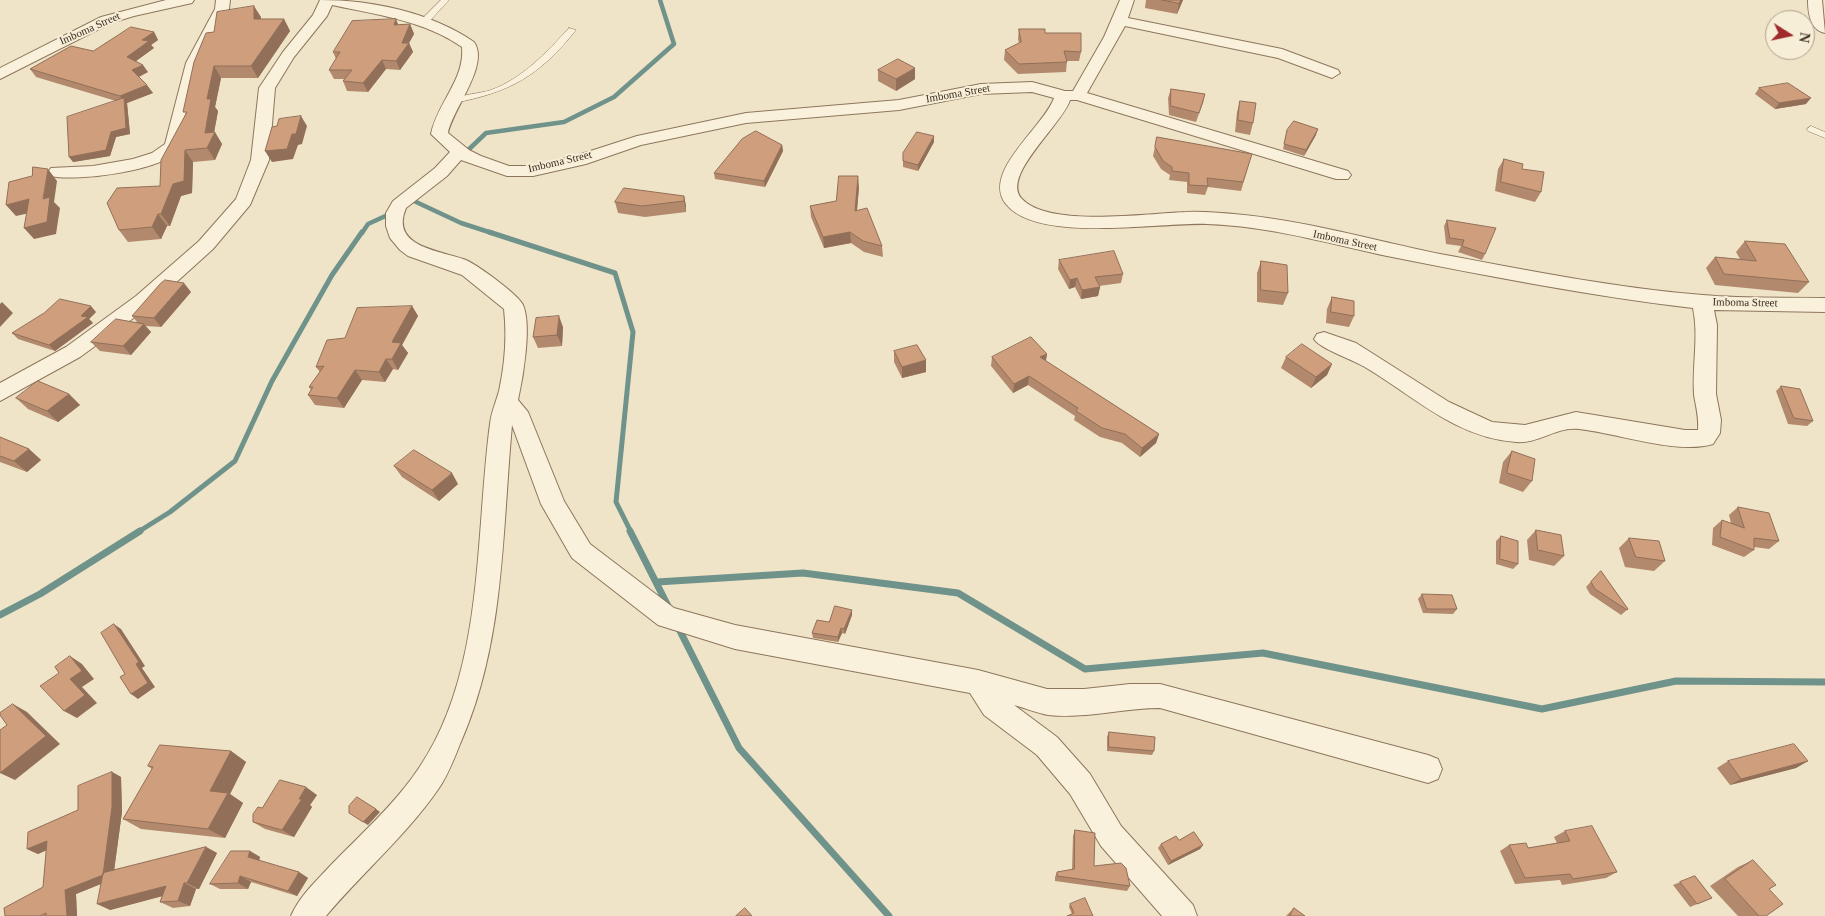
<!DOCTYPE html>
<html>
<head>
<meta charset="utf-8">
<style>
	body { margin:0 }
	#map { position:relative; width:1825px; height:916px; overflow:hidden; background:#f0e4c8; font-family:Georgia,serif }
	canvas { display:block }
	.north { position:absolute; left:1765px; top:10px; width:50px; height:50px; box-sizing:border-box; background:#f7eed8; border:1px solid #ada18e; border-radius:50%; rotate:100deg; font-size:14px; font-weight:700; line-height:20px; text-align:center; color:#3d2e20 }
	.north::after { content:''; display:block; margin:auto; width:18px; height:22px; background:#9e2a2b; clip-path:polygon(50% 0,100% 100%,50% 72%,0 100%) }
</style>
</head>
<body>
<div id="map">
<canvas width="1825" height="916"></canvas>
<div class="north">N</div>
</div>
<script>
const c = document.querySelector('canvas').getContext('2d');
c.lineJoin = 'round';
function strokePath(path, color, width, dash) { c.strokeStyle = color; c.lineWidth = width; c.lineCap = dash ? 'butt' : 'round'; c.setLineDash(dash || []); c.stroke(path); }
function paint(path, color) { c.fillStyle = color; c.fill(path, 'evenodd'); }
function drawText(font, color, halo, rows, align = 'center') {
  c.font = font + ' Georgia,serif'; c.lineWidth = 4; c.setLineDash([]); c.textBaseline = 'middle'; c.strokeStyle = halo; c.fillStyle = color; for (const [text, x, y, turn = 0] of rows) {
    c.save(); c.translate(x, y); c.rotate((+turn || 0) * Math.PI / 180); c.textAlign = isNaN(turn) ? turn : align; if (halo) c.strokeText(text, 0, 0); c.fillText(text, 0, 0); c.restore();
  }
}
const streamFar2 = new Path2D(`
	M464 154 486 133 564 122 614 97 674 44 660 0
	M414 201 461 223 492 233
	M362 233 368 224 392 213`);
const streamFar1 = new Path2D(`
	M489 232 615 273 633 332 616 502 631 532
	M138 532 170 512 235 461 272 381 332 275 362 232`);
const stream = new Path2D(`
	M630 531 669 608
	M657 582 803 573 958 593 1085 669 1263 653 1542 709 1676 681 1825 682
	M0 615 40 594 140 531
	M677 625 739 748 889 916`);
const service = new Path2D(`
	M441 0H449L426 25H420V21Z
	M569 28 576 30C539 76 511 92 454 103L450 101C460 94 479 94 491 90 523 78 546 53 569 28Z
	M1811 126 1825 132V138L1808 131 1807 129Z`);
const minor = new Path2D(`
	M166 0H194L192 3 134 16 111 23 0 79V68L101 17Z
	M216 0H230L229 9C220 27 208 45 202 64 193 89 192 122 182 146 170 171 75 182 51 176L48 172 51 168 93 166 133 159 152 153 165 144 186 63 215 9Z
	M320 0C372 0 430 12 474 42 490 65 453 108 448 133L469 150 481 156 509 166H533L575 156 637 136 746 113 899 100 981 84 1032 82 1065 91H1073L1104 37 1120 0H1134L1128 18 1282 49 1338 70 1340 73 1332 78 1278 58 1125 26 1087 93 1348 171 1351 175 1348 179H1336L1077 100H1070C1062 125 1000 176 1022 199 1049 228 1149 213 1187 212 1202 211 1218 213 1234 214 1303 220 1372 240 1440 254 1527 270 1615 288 1703 295 1744 299 1784 297 1825 298V312L1714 310 1717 325 1716 394 1721 420 1720 433 1713 444C1678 455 1616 433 1579 429 1558 426 1538 444 1516 442 1455 438 1413 395 1363 366 1351 359 1319 348 1314 339L1317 334 1324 332 1356 343 1449 402 1492 422 1525 425 1576 412 1685 430H1698C1699 417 1696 407 1694 395 1692 365 1699 337 1693 308 1590 296 1488 276 1387 256 1327 243 1268 226 1207 224 1160 222 1037 244 1006 204 981 172 1044 127 1054 98L1032 92 981 94 899 110 746 123 641 145 586 164 533 176H507L461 160 447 176 406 208C389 248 443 251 466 260 477 265 518 294 523 305 532 325 523 378 518 400L528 412 564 501 590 544 674 608 735 625 978 670 1047 689H1084L1130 684H1160L1428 755 1438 759 1442 769 1438 779 1428 783 1160 708C1123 708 1085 719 1048 715 1037 713 1025 708 1014 705L1057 737 1090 774 1121 826 1193 905 1197 916H1162L1101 846 1070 794 1037 755 984 715 970 693 735 649 658 625 572 558 541 504 512 425C502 533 505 643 460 744 454 759 448 775 439 788 407 835 362 873 326 916H291C299 897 316 881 330 866 360 835 395 804 419 768 485 671 475 535 490 424 491 413 496 402 499 391 505 364 507 336 504 309L462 275 408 256 400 250 390 238 386 226V213L393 201 435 168 450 152 431 134C437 103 465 80 462 47 423 20 377 15 332 5L327 16 294 57 275 88 269 160 250 205 213 249 150 306 80 357 0 401V383L66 347 136 296 199 241 236 199 251 160 259 88 283 52 313 15Z
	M1808 0H1822L1825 33C1810 30 1808 13 1808 0Z`);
const wall = new Path2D(`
	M1146 0H1183L1177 14 1145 8Z
	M261 17V19H284L290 31 258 78H221L215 107 218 111 214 132 222 144 215 160 193 162 192 193 181 196 170 226H167L161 239 128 242 119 230 160 186 214 32Z
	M410 24 414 34 409 43 413 52 400 70 386 69 368 92 347 91 343 81 344 79H334L329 70 336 59 333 52 398 25Z
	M1019 29 1045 33 1081 52 1079 61H1067L1066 72 1018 74 1004 60 1005 50 1019 43 1018 39Z
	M154 32 158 40 151 45 154 48 136 61 148 72 139 77 153 93 127 103 130 134 116 137 110 156 73 162 116 101 36 77 30 69 93 51Z
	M878 70 915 79 896 91 878 81Z
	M1759 88 1806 104 1775 109 1755 94Z
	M1171 89 1205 94 1196 122 1169 115 1168 98Z
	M1240 101 1253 123 1250 135 1235 132 1237 112Z
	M1287 130 1316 135 1304 156 1283 149Z
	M1157 137 1252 154 1241 191 1208 187 1205 195 1187 193V182L1169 180 1170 175 1161 169 1153 156Z
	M934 142 918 171 903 167V153Z
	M782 145 783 151 765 187 715 179 714 173Z
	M1504 159 1522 169 1541 192 1535 202 1495 191 1498 169Z
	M859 187 857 210 882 246 883 257 864 252 851 243 824 248 811 217 810 206 836 201Z
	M684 196 686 206V212L645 217 618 213 615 202Z
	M1447 220 1485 254 1482 260 1458 252 1461 246 1446 244 1444 226Z
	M1745 241 1809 282 1798 293 1715 285 1706 268 1715 257 1740 259 1736 252Z
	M1059 260 1123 274 1121 283 1099 286 1100 287 1098 296 1081 299 1075 287 1069 289 1058 269Z
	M1261 261 1288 293 1283 305 1257 302V273Z
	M191 292 161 327 145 326 151 332 131 355 100 351 91 342 137 322 132 316Z
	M1332 297 1354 316 1349 327 1326 323 1327 309Z
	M412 306 418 316 402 345 408 353 398 370 393 369 385 382 362 380 344 408 315 405 308 395 311 390 309 387 320 372 316 367 345 338Z
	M96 312 89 319 93 323 55 351 18 339 12 333Z
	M563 327 562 346 538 348 533 337Z
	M894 351 926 372 902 378 894 362Z
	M1047 354 1046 361 1159 434 1156 443 1140 457 1122 443 1100 437 1074 420 1075 416 1028 385 1013 393 991 366 992 357Z
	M1286 357 1332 364 1327 375 1311 388 1281 368Z
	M1781 386 1813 421 1807 426 1788 424 1776 391Z
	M69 394 80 405 58 422 28 409 16 398Z
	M0 437 29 449 41 460 27 472 0 462Z
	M1512 451 1532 481 1523 492 1499 483 1503 462Z
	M394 466 458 484 439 501 402 477Z
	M1738 507 1779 541 1769 549 1754 547V550L1744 557 1712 545 1713 528 1722 520 1731 523 1729 515Z
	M1536 530 1564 556 1554 566 1529 560 1527 540Z
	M1501 536 1518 564 1513 569 1496 564V541Z
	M1629 538 1665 561 1654 571 1625 567 1619 548Z
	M1601 571 1628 609 1621 615 1590 594 1586 587Z
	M1422 594 1457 609 1453 614 1423 613 1418 599Z
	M852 615 845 634 842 633 838 642 813 638 812 633 829 622Z
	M1109 732 1154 751 1152 755 1107 751V737Z
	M231 751 246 762 230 794 243 803 225 838 141 829 123 819 152 769 148 766Z
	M1728 761H1808L1796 768 1730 785 1717 768Z
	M112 772 121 777 122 812 114 870 206 847 217 853 199 889H196L190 906 173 908 160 902 162 896 110 910 101 884 76 894 77 916H5L43 887 47 850 38 854 27 849 78 810Z
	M317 795 310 805 312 807 294 837 265 829 253 822 262 808Z
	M1075 830 1094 866 1130 886 1127 891 1055 881V877L1057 872 1072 870 1073 836Z
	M1565 831 1617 872 1606 878 1562 885 1560 880 1515 884 1500 851 1509 845 1528 848 1557 843 1554 837Z
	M1179 840 1203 845 1200 849 1168 865 1158 848 1161 844Z
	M250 851 260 857 259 861 299 872 308 878 297 896 251 882 248 889H220L210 884Z
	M1753 860 1769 889 1766 916H1738L1710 886 1738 867Z
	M1695 876 1712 898 1690 907 1673 885Z
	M1070 904 1093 916 1072 914 1069 907Z
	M1294 908 1305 916H1286Z`);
const shadedWall = new Path2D(`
	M1181 0H1183L1177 14 1179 3Z
	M254 6 261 17V31L254 19Z
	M284 19 290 31 258 78 251 66Z
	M396 19 400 29 394 25Z
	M410 24 414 34 409 43 413 52 400 70 396 61 402 43Z
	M154 32 158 40 151 45 154 48 132 64 127 57 142 40Z
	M382 60 386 69 368 92 363 83Z
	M143 65 148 72 138 77 132 70Z
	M214 66 221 78 215 107 218 111 214 133 215 132 222 144 215 160 207 148 205 133 207 99Z
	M915 68V79L896 91V79Z
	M147 85 153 93 127 103 130 134 116 137 110 156 73 162 69 157 111 132 125 103 120 96Z
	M1205 94 1203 103 1196 122 1199 113Z
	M1811 98 1806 104 1775 109 1779 103Z
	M301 116 307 126 302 144 298 145 293 159 272 162 265 151 292 134Z
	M1318 129 1316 135 1304 156 1306 150Z
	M934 136V142L918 171V165Z
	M782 145 783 151 765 187 764 181Z
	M185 150 193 162 192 193 181 196 170 226 161 214Z
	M48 169 57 181 54 202 60 208 56 234 34 239 24 228 43 199Z
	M858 176 859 187 856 222 855 211Z
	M684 196 686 206V212L684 201Z
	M29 199 38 211 16 216 6 205Z
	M158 214 167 226 161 239 152 227Z
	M850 232 851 243 824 248 823 237Z
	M1077 278 1075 287 1069 289 1070 280Z
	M184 283 191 292 161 327 154 318Z
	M1100 287 1098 296 1081 299 1082 290Z
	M2 302 13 313 0 327V304Z
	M91 306 96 312 89 319 93 323 55 351 49 345Z
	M412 306 418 316 402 345 408 353 398 370 392 359V342Z
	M559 316 563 327 562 346 557 335Z
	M144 324 151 332 131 355 123 346Z
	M1047 354 1045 364 1040 357Z
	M386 359 393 369 385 382 379 372Z
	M926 360V372L902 378V367Z
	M1332 364 1327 375 1311 388 1316 377Z
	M355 370 362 380 344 408 337 398Z
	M1029 376 1028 385 1013 393 1014 384Z
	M69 394 80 405 58 422 47 411Z
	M1159 434 1156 443 1140 457 1142 448Z
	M29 449 41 460 27 472 14 461Z
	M452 473 458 484 439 501 432 490Z
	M852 610V615L845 634 844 629Z
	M114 624 121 629 145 666 142 668 155 687 138 699 131 694 136 664Z
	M841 628 842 633 838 642V637Z
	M70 656 82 664 94 679 82 687 97 703 77 718 64 711 70 679Z
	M13 704 27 712 60 744 15 780 0 773Z
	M231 751 246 762 230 794 243 803 225 838 208 829 210 791Z
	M1808 761 1796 768 1730 785 1741 779Z
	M112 772 121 777 122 812 113 879 76 894 77 916H67L65 890Z
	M306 787 317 795 310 805 312 807 294 837 282 830 299 799Z
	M376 809 380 812 368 825 363 822Z
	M47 841 58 845 38 854 27 849Z
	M1203 845 1200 849 1168 865 1171 861Z
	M206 847 217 853 199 889 187 883Z
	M250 851 260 857 258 863 248 857Z
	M299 872 308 878 297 896 288 891Z
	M240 876 251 882 248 889 238 883Z
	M184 883 196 889 190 906 178 901Z
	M166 886 178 892 110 910 97 904Z`);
const building = new Path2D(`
	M1162 0H1181L1179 3Z
	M254 6V19H284L251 66H214L207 99H211L205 133 215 132 207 148 185 150 184 181 173 184 161 214H158L152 227 119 230 107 203 117 188 160 186 161 160 187 112H183L194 62 206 33 214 32 217 12Z
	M396 19 394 25 410 24 402 43H409L396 61 382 60 363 83 343 81 352 70H329L340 52H333L352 21Z
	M131 27 154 32 142 40 149 41 127 57 143 65 132 70 147 85 120 96 30 69 71 46 93 51Z
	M1019 29H1045V33H1081V52L1064 51 1067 62 1019 64 1005 50 1021 42Z
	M898 59 915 68 896 79 878 70Z
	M1788 83 1811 98 1779 103 1759 88Z
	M1171 89 1205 94 1199 113 1171 106Z
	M124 98 126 128 111 132 106 150 69 157 67 117Z
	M1240 101 1256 103 1253 123 1238 120Z
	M301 116 296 134H292L287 149 265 151 272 127 277 126 279 119Z
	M1294 121 1318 129 1306 150 1284 144 1287 130Z
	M756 131 782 145 764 181 714 173 742 139Z
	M917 132 934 136 918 165 903 161V153Z
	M1157 137 1252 154 1243 182 1207 178 1208 186 1189 185V173L1172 171V167L1163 161 1155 147Z
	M1504 159 1523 164 1522 169 1544 172 1541 192 1501 182Z
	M33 167 48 169 43 199 50 197 47 222 24 228 29 199 6 205 9 182 32 176Z
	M839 176H858L855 211 867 208 882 246 863 241 850 232 823 237 810 206 836 201Z
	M624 188 684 196V201L642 206 615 202Z
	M1447 220 1496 228 1485 254 1462 246 1464 240 1450 238Z
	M1745 241 1785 244 1809 282 1724 274 1715 257 1756 261Z
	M1114 251 1123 274 1095 277 1100 287 1082 290 1077 278 1070 280 1059 260Z
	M1261 261 1287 265 1288 293 1261 290Z
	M165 280 184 283 154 318 132 316 160 284Z
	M1332 297 1354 301V316L1331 312Z
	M60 299 91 306 81 316 88 317 49 345 12 333 44 313Z
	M412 306 392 342 401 343 392 359H386L379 372 355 370 337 398 308 395 313 387H309L324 366 316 367 327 340 345 338 357 308Z
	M559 316 557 335 533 337 536 318Z
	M116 319 144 324 123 346 91 342Z
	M1031 337 1047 354 1040 357 1159 434 1142 448 1125 434 1102 428 1076 411 1078 408 1029 376 1014 384 992 357Z
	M1302 344 1332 364 1316 377 1286 357Z
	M917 345 926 360 902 367 894 351Z
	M38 381 69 394 47 411 16 398Z
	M1781 386 1800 389 1813 421 1794 418Z
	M0 437 29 449 14 461 0 456Z
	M414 450 452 473 432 490 394 466Z
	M1512 451 1535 459 1532 481 1507 473Z
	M1738 507 1769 513 1779 541 1754 538V550L1720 537 1722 520 1744 528Z
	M1536 530 1561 535 1564 556 1538 550Z
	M1501 536 1518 541V564L1500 559Z
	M1629 538 1659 541 1665 561 1636 557Z
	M1601 571 1628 609 1627 610 1595 589 1591 582Z
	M1422 594 1452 595 1457 609H1427Z
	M835 606 852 610 844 629 841 628 838 637 812 633 817 620 829 622Z
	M114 624 139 662 136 664 148 683 131 694 120 677 125 674 101 633Z
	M70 656 82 671 70 679 85 695 64 711 40 686 59 673 55 667Z
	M13 704 46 736 0 773V730L7 725 0 715V713Z
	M1109 732 1155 737 1154 751 1109 747Z
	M1794 744 1808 761 1741 779 1728 761Z
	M160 745 231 751 210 791 228 793 208 829 123 819 153 767 148 766Z
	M112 772V807L103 875 65 890 67 916H46V913L40 916H5L4 908 43 887 47 841 27 849 28 832 78 810V786Z
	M280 780 306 787 299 799H302L282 830 253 822V814L258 807 262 808Z
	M357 797 376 809 363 822 349 813V806Z
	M1592 826 1617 872 1573 879 1570 874 1525 878 1509 845 1526 843 1528 848 1570 841 1565 831Z
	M1075 830 1095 833 1094 866 1121 863 1126 868 1130 886 1057 876V872L1074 869Z
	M1194 832 1203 845 1171 861 1161 844 1176 836 1179 840Z
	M206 847 187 883H184L178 901 160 902 166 886 97 904 103 873Z
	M231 851H250L248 857 299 872 288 891 240 876 238 883 210 884Z
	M1753 860 1776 885 1769 889 1783 904 1766 916H1759L1725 879Z
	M1695 876 1712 898 1697 904 1680 882Z
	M1085 898 1093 916H1067L1074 913 1070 904Z
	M745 908 752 916H736Z
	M1294 908 1305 916H1290Z`);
const farStreetnames = [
	["Imboma Street",90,29,-24],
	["Imboma Street",958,94,-10],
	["Imboma Street",560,162,-13],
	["Imboma Street",1345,241,12],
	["Imboma Street",1745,303,1]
];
strokePath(streamFar2, '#6f938a', 4.5);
strokePath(streamFar1, '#6f938a', 5);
strokePath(stream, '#6f938a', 7);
strokePath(service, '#8d765c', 1);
strokePath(minor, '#8d765c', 2);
paint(service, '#faf1dc');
paint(minor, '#faf1dc');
paint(wall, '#b2896c');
paint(shadedWall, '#916f58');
paint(building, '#cf9f7d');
strokePath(building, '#916f58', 1);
drawText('11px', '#3d2e20', '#f7eed8', farStreetnames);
</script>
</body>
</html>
